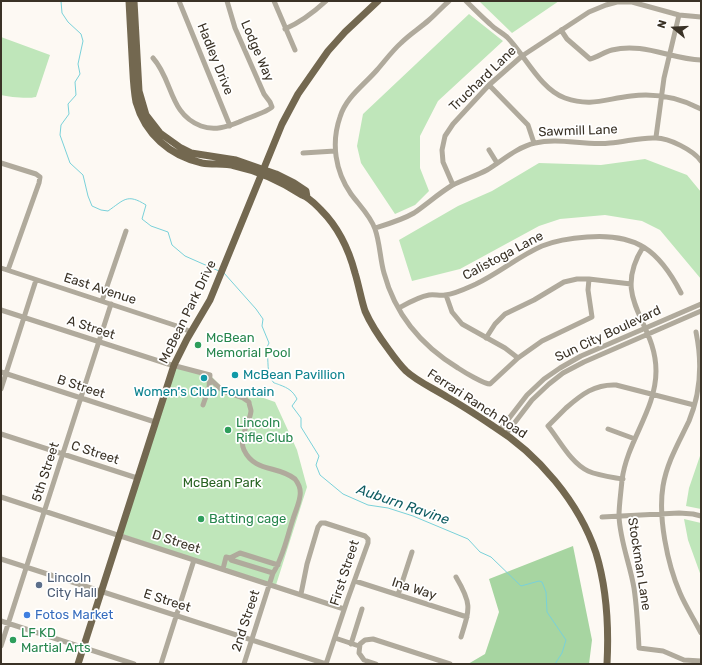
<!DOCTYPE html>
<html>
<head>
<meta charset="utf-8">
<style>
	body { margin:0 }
	#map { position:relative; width:702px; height:665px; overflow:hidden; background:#fdf9f3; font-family:Rubik,sans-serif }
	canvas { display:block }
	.frame { position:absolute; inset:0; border:2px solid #3a3226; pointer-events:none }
	.north { position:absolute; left:654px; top:8px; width:40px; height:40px; -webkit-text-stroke:3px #fff; paint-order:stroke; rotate:288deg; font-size:11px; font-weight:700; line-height:16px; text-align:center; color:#3a3226 }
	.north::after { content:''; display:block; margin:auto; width:14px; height:18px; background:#3a3226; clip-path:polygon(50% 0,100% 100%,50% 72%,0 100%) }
</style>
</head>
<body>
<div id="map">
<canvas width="702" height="665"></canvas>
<div class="frame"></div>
<div class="north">N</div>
</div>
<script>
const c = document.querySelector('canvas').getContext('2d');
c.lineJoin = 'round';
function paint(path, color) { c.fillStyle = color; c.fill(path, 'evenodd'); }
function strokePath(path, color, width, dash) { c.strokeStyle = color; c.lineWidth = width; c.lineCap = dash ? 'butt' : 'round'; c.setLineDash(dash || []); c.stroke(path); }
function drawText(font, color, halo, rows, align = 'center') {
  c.font = font + ' Rubik,sans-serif'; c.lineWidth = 3.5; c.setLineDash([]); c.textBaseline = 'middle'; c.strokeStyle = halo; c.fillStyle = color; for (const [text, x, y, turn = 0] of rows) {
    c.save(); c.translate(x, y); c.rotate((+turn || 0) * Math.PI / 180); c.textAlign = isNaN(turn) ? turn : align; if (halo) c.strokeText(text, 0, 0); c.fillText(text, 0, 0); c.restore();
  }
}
const green = new Path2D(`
	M479 1H559L512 33Z
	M469 14 503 41 438 101 420 136V168L429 191 415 205 395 214 361 163 357 146 363 114Z
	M1 37 50 55 36 97C28 99 9 97 1 95Z
	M645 159 687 175 701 192V279L660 230 642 221 605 215 560 219 539 226 460 269 412 281 399 240 458 206 492 191 539 163 601 165Z
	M176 365 211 376 224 389 252 398 258 396 275 402 297 450 307 487 276 585 121 534Z
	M701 453V509L686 506 689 488Z
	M684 519 701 523V576L688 540Z`);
const forest = new Path2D(`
	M573 546 592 640 589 664H468L485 654 499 612 489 579Z`);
const stream = new Path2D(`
	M61 1 62 13 68 22 81 34 83 41 78 64 80 74 75 82 76 95 68 104 69 114 61 125 60 135 70 163 83 175 88 196 92 206 101 210 108 211C124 200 127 193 146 205L142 219 151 226 168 232 172 245 185 256 219 271
	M224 273 256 309 263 319 262 326 269 343 266 349C270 360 265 374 274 383 275 383 280 385 280 385 288 388 293 391 297 399L292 406 301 418V427L319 456 316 465 320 475 343 494 368 505 388 508 413 516 468 539 480 552 491 557 521 586 539 581 542 582 546 592 547 612 566 640 562 653 555 664`);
const minor = new Path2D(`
	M179 1 230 126
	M274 1 295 50
	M449 1C442 7 436 14 429 20 420 28 410 34 401 43 392 51 385 61 377 70 364 85 346 97 340 117 331 143 335 171 351 194 359 205 370 215 375 229 380 243 380 259 384 273 395 314 422 346 458 368 464 372 484 384 490 384L518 358 542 341 592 317 588 290 589 279
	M466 1C474 9 482 17 490 24 495 29 501 32 507 37 525 55 540 89 565 98 591 107 605 99 631 96 655 93 680 98 701 109
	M285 29C301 22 313 13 326 1
	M561 30 567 39 590 59C598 57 604 52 612 50 643 42 671 59 701 60
	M153 58C173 80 169 114 201 126 214 131 227 127 239 122 247 118 268 112 272 107L270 102 264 94 235 28 227 1
	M489 85 528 125 534 143
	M656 137 664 78 679 15
	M489 150 497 163
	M303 153 335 151
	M1 163 36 174 40 177 39 183 8 270
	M453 185 443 162 442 150 445 136 453 124 489 85 522 56 589 12 606 5 617 2H632L679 15 701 17
	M375 228C388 224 402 220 414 213 427 204 438 194 451 186 462 180 476 176 487 170 502 161 517 147 535 143 559 137 585 146 610 143 625 142 641 137 656 138 669 138 693 150 701 161
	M643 247C610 300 656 321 656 371 656 410 627 441 622 480 621 492 619 505 619 516 620 541 630 564 634 588 637 608 638 628 639 648L663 651 684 660 701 661
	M1 268 180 327 191 332
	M446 295 452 312 462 324 505 348 518 358
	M102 301 126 231
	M399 308C408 303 418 297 429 295 434 294 440 296 445 295 455 294 467 288 476 284 499 273 519 256 542 246 557 240 571 238 587 237 636 233 659 250 681 293
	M1 310 168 364 210 375 209 388 203 405
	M696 332C702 361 701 392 689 421 679 442 667 462 663 486 658 517 667 563 680 593 686 607 694 619 701 633
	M486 338 495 324 505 314 534 300 564 282 577 279H589L631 284
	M1 372 155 422
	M210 379 223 391 243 398 249 402C249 405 251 409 251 411 250 423 238 437 244 450 255 473 278 465 295 479 299 484 301 490 300 496 299 504 295 512 293 519 287 537 283 558 273 573L244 664
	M1 389 36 280
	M608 429 635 439
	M500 430 527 395 544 379 560 368 581 356 701 304
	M1 434 137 478
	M506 434 532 400 549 384 563 373 584 362 701 311
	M623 479C611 477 599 476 588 471 571 463 560 441 548 426 554 420 560 414 566 408 582 394 595 384 616 385L694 405
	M1 497 344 609
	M602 517 679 513 693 514 701 516
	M1 559 326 664
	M223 569 226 557 230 558
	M273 573 231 560 230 558 240 553 278 565
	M456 577C472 604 470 608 461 637
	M355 581 467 617
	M301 594 307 564 318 527 321 523H325L365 536 368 539V543L347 601 326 664
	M398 595 412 552
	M1 621 134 664
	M335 638 359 646
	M351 644 362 609
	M1 646 111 304
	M161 664 194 560
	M376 664 364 660 359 653 360 644 365 640 373 639 450 664`);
const major = new Path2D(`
	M129 1C130 19 131 38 132 56 133 71 133 87 136 102 145 134 170 156 202 163 213 165 224 163 235 166 259 171 282 182 302 195 310 198 315 204 321 210 338 227 349 250 355 273 359 286 361 299 365 311 371 325 380 338 389 350 394 357 400 365 406 371 418 382 433 388 447 397 463 406 478 416 493 426 538 454 579 502 596 553 607 589 609 626 607 664
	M134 1 139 91 146 115 160 133 181 148 191 153 236 160 276 174 294 183 306 191 307 197
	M78 664 174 365 187 339 210 300 282 124 298 94 328 51 345 32 378 1`);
const markers = [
	[198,345,4,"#2e9e5b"],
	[235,375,4,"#0f9aa8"],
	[204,378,4,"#0f9aa8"],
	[228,430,4,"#2e9e5b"],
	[201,519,4,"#2e9e5b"],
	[39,585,4,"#5c6f8a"],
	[27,615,4,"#3f7fe0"],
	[13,640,4,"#2e9e5b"]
];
const streetNames = [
	["Lodge Way",257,51,67],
	["Hadley Drive",215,59,68],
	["Truchard Lane",483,79,-44],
	["Sawmill Lane",578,131,-2],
	["Calistoga Lane",503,256,-28],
	["East Avenue",100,289,18],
	["McBean Park Drive",188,312,-64],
	["A Street",91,328,18],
	["Sun City Boulevard",608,334,-25],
	["B Street",81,387,18],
	["Ferrari Ranch Road",477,404,33],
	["C Street",95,453,18],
	["5th Street",46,472,-72],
	["D Street",176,542,18],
	["Stockman Lane",639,564,81],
	["First Street",345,573,-72],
	["Ina Way",414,589,18],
	["E Street",167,601,18],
	["2nd Street",246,621,-72]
];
const leisureNames = [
	["McBean",206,338],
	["Memorial Pool",206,353],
	["Lincoln",236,423],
	["Rifle Club",236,438],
	["Batting cage",209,519],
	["LF KD",21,633],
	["Martial Arts",21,648]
];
const cultureNames = [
	["McBean Pavillion",243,375],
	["Women's Club Fountain",204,392,"center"]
];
const parkNames = [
	["McBean Park",222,483]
];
const serviceNames = [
	["Lincoln",47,578],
	["City Hall",47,593]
];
const shopNames = [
	["Fotos Market",35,615]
];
const waterNames = [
	["Auburn Ravine",403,505,19]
];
paint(green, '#bfe6ba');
paint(forest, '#a7d5a1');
strokePath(stream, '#79d1d9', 1);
strokePath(minor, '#b0aa9c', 5);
strokePath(major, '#736850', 7);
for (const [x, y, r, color] of markers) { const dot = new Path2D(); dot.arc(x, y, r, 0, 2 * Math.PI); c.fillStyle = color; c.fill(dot); strokePath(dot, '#fff', 1.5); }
drawText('13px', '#3a3226', '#fff', streetNames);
drawText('13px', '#27864d', '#fff', leisureNames, 'left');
drawText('13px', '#0d838f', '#fff', cultureNames, 'left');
drawText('13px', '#286322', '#fff', parkNames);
drawText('13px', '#4e5e75', '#fff', serviceNames, 'left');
drawText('13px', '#366cbe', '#fff', shopNames, 'left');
drawText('italic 14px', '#0f5c62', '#fff', waterNames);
</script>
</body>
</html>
